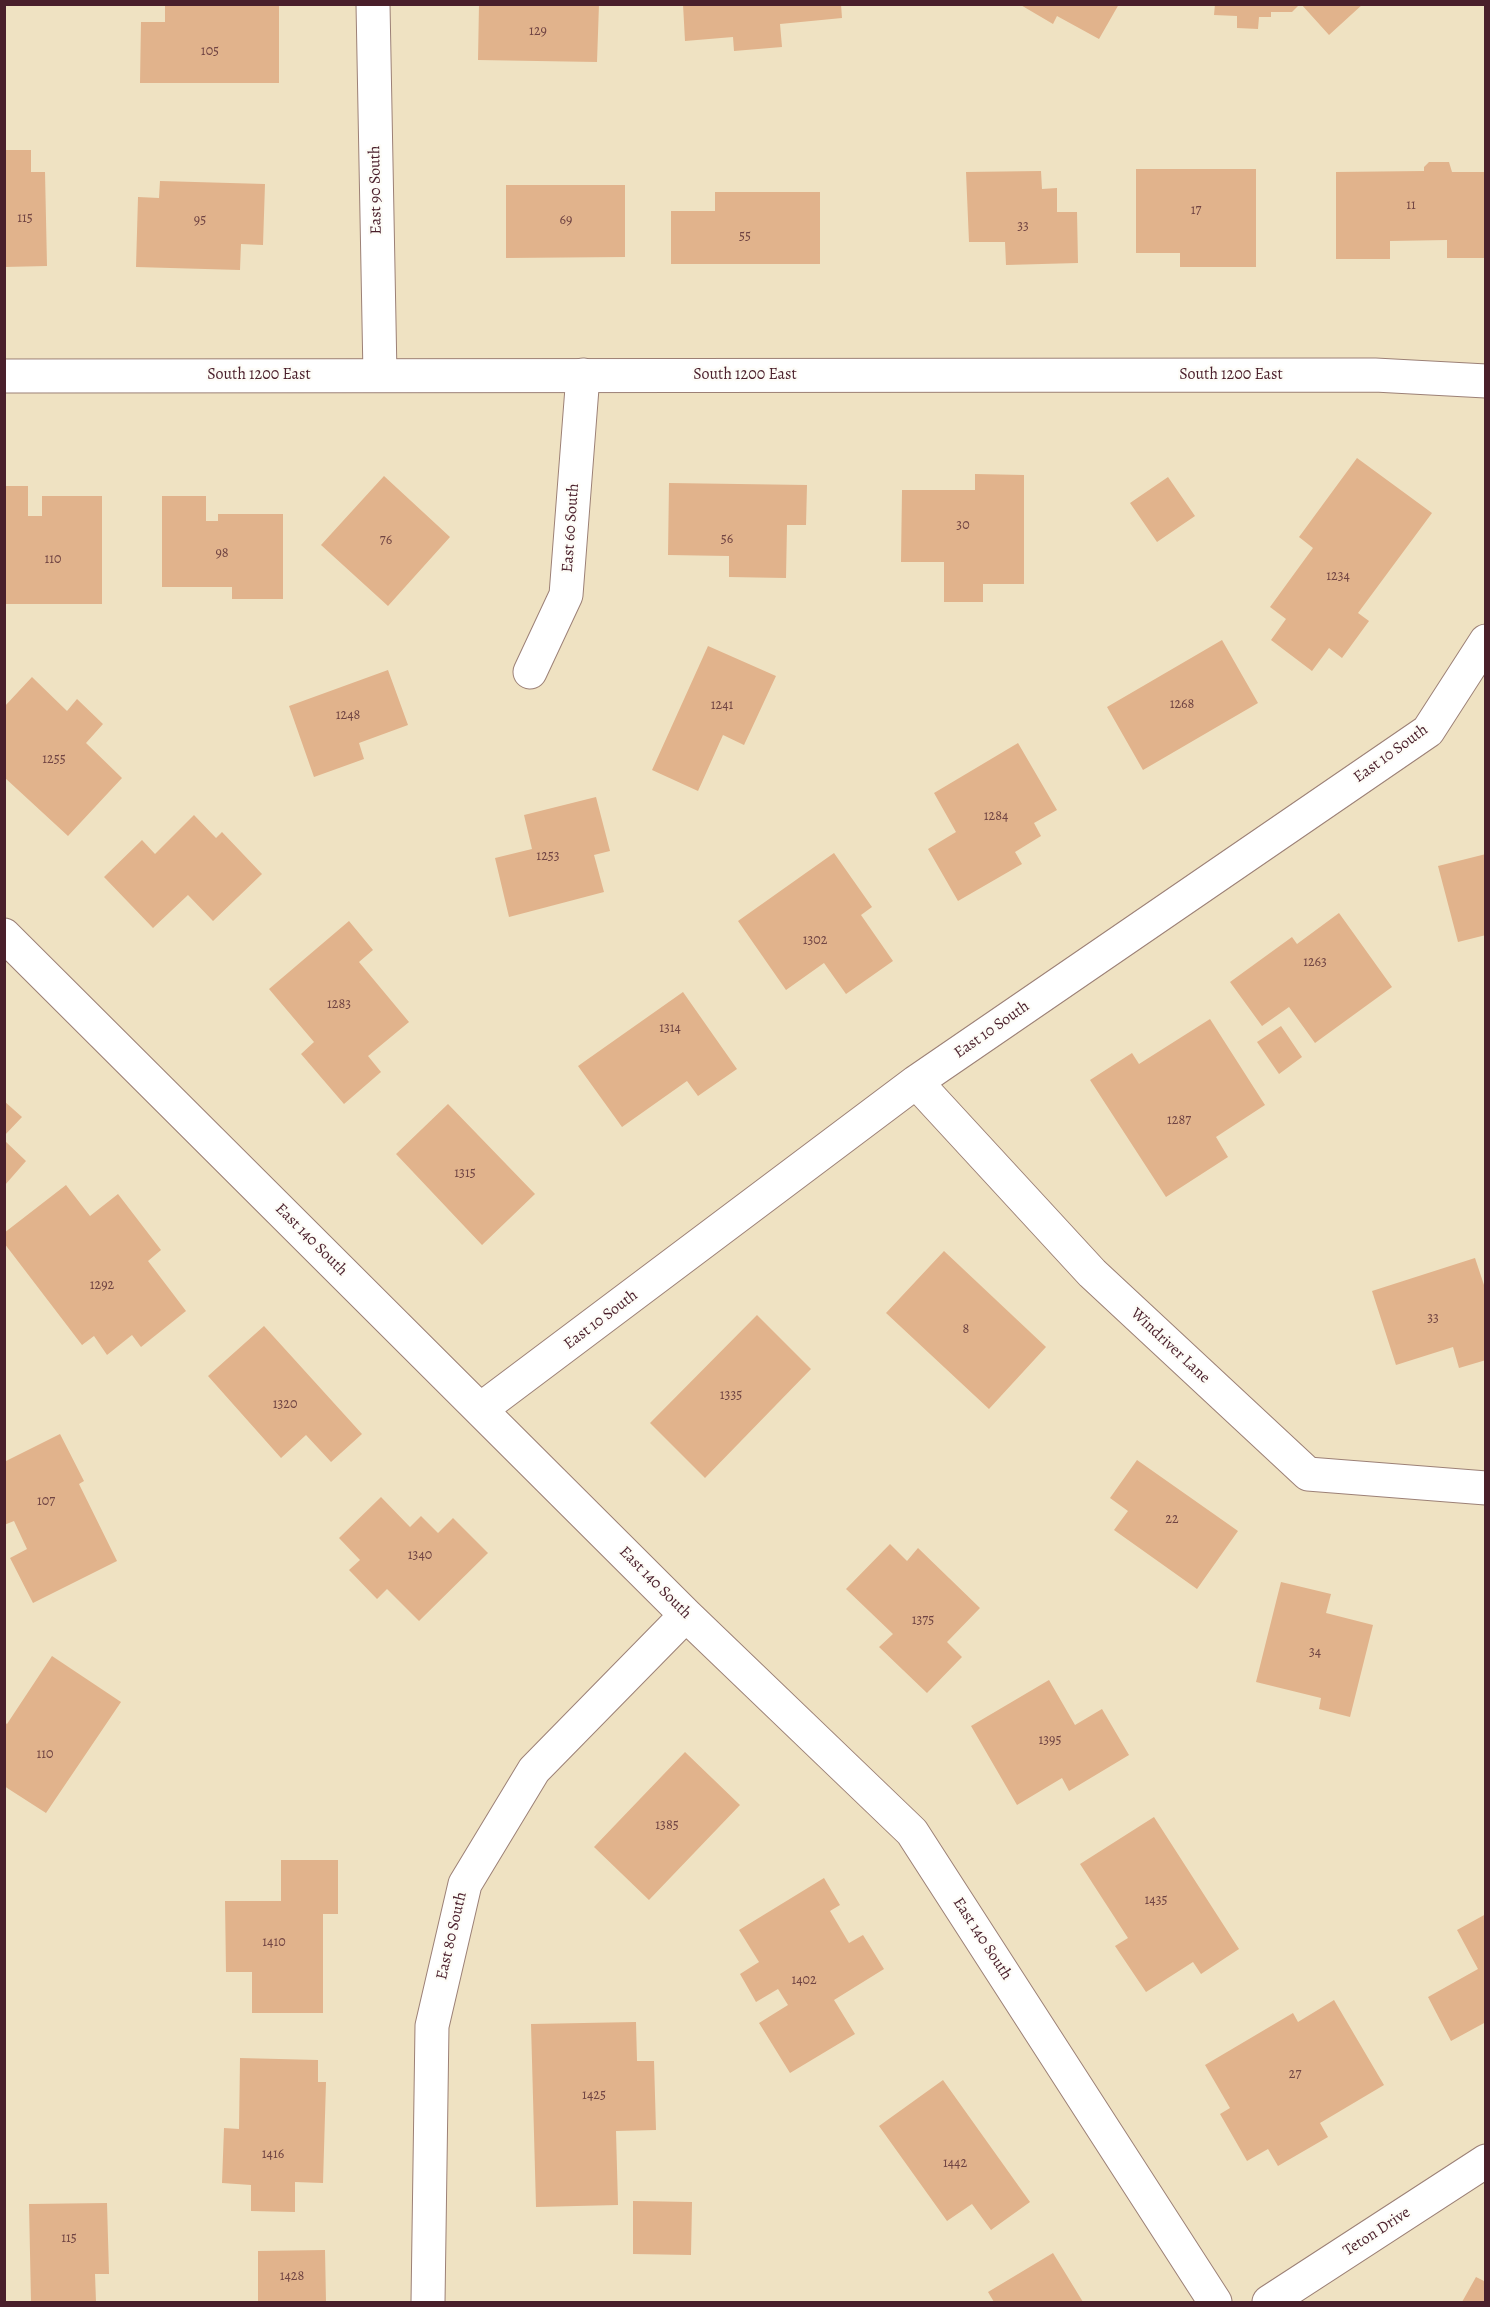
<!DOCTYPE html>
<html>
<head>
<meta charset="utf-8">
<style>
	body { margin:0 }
	#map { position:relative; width:1490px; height:2307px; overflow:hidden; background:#efe2c2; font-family:Alegreya,serif }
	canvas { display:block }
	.frame { position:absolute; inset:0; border:6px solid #4a1f2b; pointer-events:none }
</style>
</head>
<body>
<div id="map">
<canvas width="1490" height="2307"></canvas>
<div class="frame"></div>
</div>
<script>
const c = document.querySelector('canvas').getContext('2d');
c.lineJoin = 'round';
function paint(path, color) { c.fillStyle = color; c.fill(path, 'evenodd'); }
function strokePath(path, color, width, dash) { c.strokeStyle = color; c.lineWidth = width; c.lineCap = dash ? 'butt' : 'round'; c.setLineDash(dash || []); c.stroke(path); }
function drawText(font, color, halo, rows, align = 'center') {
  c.font = font + ' Alegreya,serif'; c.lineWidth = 4.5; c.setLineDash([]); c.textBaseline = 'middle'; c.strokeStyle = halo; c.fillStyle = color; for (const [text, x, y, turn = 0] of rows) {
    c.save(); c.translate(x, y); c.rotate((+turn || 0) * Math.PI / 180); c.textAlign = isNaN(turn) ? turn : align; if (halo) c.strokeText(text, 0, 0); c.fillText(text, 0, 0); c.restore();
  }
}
const building = new Path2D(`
	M165 4H279V83H140L141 22H165Z
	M479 4H599L597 62 478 60Z
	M683 4H841L842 18 780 24 782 47 734 51 733 37 685 41Z
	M1019 4H1119L1099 39 1057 16 1053 24Z
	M1215 4H1300L1292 12H1271V17H1259L1258 29 1237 28V16L1214 15Z
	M1301 4H1363L1329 35Z
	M4 150H31V172H45L47 266 4 267Z
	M1429 162H1449L1452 172H1486V258H1447V240L1390 241V259H1336V172L1424 171V167Z
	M1136 169H1256V267H1180V253H1136Z
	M1041 171 1042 189 1057 188V212H1077L1078 263 1006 265 1005 242H969L966 172Z
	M160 181 265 184 263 245 241 244 240 270 136 267 138 197 159 198Z
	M506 185H625V257L506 258Z
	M715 192H820V264H671V211H715Z
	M1357 458 1432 513 1358 613 1369 621 1342 658 1329 648 1312 671 1271 640 1286 619 1270 607 1313 548 1299 537Z
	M975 474 1024 475V584H983V602H944V562H901L902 490H975Z
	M384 476 450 537 388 606 321 545Z
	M1168 477 1195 516 1157 542 1130 503Z
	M669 483 807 485 806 525H787L786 578 729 577V556L668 555Z
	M4 486H28V516H42V496H102V604H4Z
	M162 496H206V521H218V514H283V599H232V587H162Z
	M1222 640 1258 703 1143 770 1107 707Z
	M708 646 776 676 744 745 723 735 698 791 652 770Z
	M388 670 408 725 359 743 364 759 314 777 289 706Z
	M32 677 67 711 77 699 103 724 86 743 122 778 68 836 4 777V707Z
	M1018 743 1057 810 1034 823 1041 836 1015 852 1022 864 958 901 928 849 956 832 934 793Z
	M596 797 610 851 594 855 604 892 509 917 495 858 532 849 524 815Z
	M194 815 216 838 222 832 262 874 213 921 188 895 153 928 104 877 142 840 155 854Z
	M834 853 872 907 861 915 893 961 846 994 824 963 786 990 738 921Z
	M1486 854V935L1458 942 1438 866Z
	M1339 913 1392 987 1315 1043 1289 1007 1262 1026 1230 982 1292 937 1297 944Z
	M349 921 373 950 359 962 409 1022 368 1056 381 1072 344 1104 301 1054 314 1042 269 989Z
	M683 992 737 1069 698 1096 687 1081 622 1127 578 1066Z
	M1210 1019 1265 1105 1216 1137 1228 1157 1166 1197 1090 1080 1132 1053 1139 1064Z
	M1281 1026 1302 1057 1279 1074 1257 1042Z
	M4 1101 22 1117 4 1136Z
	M448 1104 535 1194 482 1245 396 1154Z
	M5 1141 26 1161 5 1185Z
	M66 1185 90 1216 118 1194 161 1250 148 1261 186 1311 141 1347 132 1335 107 1355 94 1336 82 1345 4 1243V1233Z
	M944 1251 1046 1347 989 1409 886 1313Z
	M1475 1258 1486 1291V1360L1459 1368 1453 1347 1396 1365 1372 1291Z
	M757 1315 811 1369 705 1478 650 1423Z
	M264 1326 362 1434 331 1462 306 1435 281 1458 208 1376Z
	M60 1434 84 1481 79 1484 117 1561 33 1603 10 1558 27 1549 14 1521 4 1525V1462Z
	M1137 1460 1238 1531 1197 1589 1114 1530 1128 1511 1110 1498Z
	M381 1497 410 1527 421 1516 438 1533 453 1518 488 1553 419 1621 387 1589 377 1599 349 1570 360 1560 339 1538Z
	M890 1544 907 1561 918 1548 980 1608 947 1642 962 1657 927 1693 879 1647 893 1634 846 1589Z
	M1281 1582 1331 1594 1326 1613 1373 1625 1350 1717 1319 1709 1321 1698 1256 1682Z
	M52 1656 121 1702 46 1813 4 1786V1722L7 1724Z
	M1049 1680 1075 1725 1102 1709 1129 1755 1069 1791 1062 1778 1017 1805 971 1726Z
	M685 1752 740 1805 649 1900 594 1847Z
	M1154 1817 1239 1949 1201 1974 1193 1962 1146 1992 1115 1946 1128 1938 1080 1864Z
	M281 1860H338V1914H323V2013H252V1972H226L225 1901H281Z
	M824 1878 840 1905 830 1911 849 1943 863 1935 884 1969 834 2000 855 2034 790 2073 759 2023 788 2005 778 1989 756 2002 740 1974 759 1962 739 1930Z
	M1486 1914V2022L1451 2041 1428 1997 1478 1969 1457 1930Z
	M1334 2000 1384 2085 1320 2123 1328 2137 1278 2166 1268 2149 1247 2161 1220 2114 1230 2108 1205 2065 1293 2013 1298 2022Z
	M636 2022 637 2061H654L656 2130 616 2131 618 2205 536 2207 531 2024Z
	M240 2058 318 2060V2082H326L323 2183 295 2182V2212L251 2211V2185L222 2183 224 2128 239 2129Z
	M943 2080 1030 2202 991 2230 972 2204 947 2221 879 2126Z
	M633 2201 692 2202 691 2255 633 2254Z
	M107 2203 109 2274H95L96 2302H31L29 2204Z
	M325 2250 326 2302H258V2251Z
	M1053 2253 1083 2302H994L988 2292Z
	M1476 2277 1486 2282V2302H1462Z`);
const minor = new Path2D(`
	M373 4 380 375
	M530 672 566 595 583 375
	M4 935 686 1615 912 1832 1215 2302
	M916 1082 1092 1273 1308 1474 1486 1488
	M481 1409 916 1082 1428 731 1486 641
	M428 2302 432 2026 465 1884 534 1770 686 1615
	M1269 2302 1486 2161`);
const tertiary = new Path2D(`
	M4 376 1375 375 1486 381`);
const numberNames = [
	["129",538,32],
	["105",210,52],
	["11",1411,206],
	["17",1196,211],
	["115",25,219],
	["95",200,221],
	["69",566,221],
	["33",1023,227],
	["55",745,237],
	["30",963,526],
	["56",727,540],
	["76",386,541],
	["98",222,554],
	["110",53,560],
	["1234",1338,577],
	["1268",1182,705],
	["1241",722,706],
	["1248",348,716],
	["1255",54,760],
	["1284",996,817],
	["1253",548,857],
	["1302",815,941],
	["1263",1315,963],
	["1283",339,1005],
	["1314",670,1029],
	["1287",1179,1121],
	["1315",465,1174],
	["1292",102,1286],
	["33",1433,1319],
	["8",966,1330],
	["1335",731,1396],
	["1320",285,1405],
	["107",46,1502],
	["22",1172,1520],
	["1340",420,1556],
	["1375",923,1621],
	["34",1315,1653],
	["1395",1050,1741],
	["110",45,1755],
	["1385",667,1826],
	["1435",1156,1901],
	["1410",274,1943],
	["1402",804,1981],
	["27",1295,2075],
	["1425",594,2096],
	["1416",273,2155],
	["1442",955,2164],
	["115",69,2239],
	["1428",292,2277]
];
const streetNames = [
	["East 90 South",376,190,-91],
	["South 1200 East",259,375],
	["South 1200 East",745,375],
	["South 1200 East",1231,375],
	["East 60 South",571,528,-86],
	["East 10 South",1391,754,-36],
	["East 10 South",992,1030,-35],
	["East 140 South",311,1240,45],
	["East 10 South",601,1320,-37],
	["Windriver Lane",1170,1346,43],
	["East 140 South",655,1583,45],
	["East 80 South",452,1936,-77],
	["East 140 South",982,1939,57],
	["Teton Drive",1377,2232,-33]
];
paint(building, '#e1b38c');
strokePath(minor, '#9c8076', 35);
strokePath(tertiary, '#9c8076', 35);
strokePath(minor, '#fff', 33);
strokePath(tertiary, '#fff', 33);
drawText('14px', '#704443', null, numberNames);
drawText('16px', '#4a1f2b', '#fdfcf7', streetNames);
</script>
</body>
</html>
